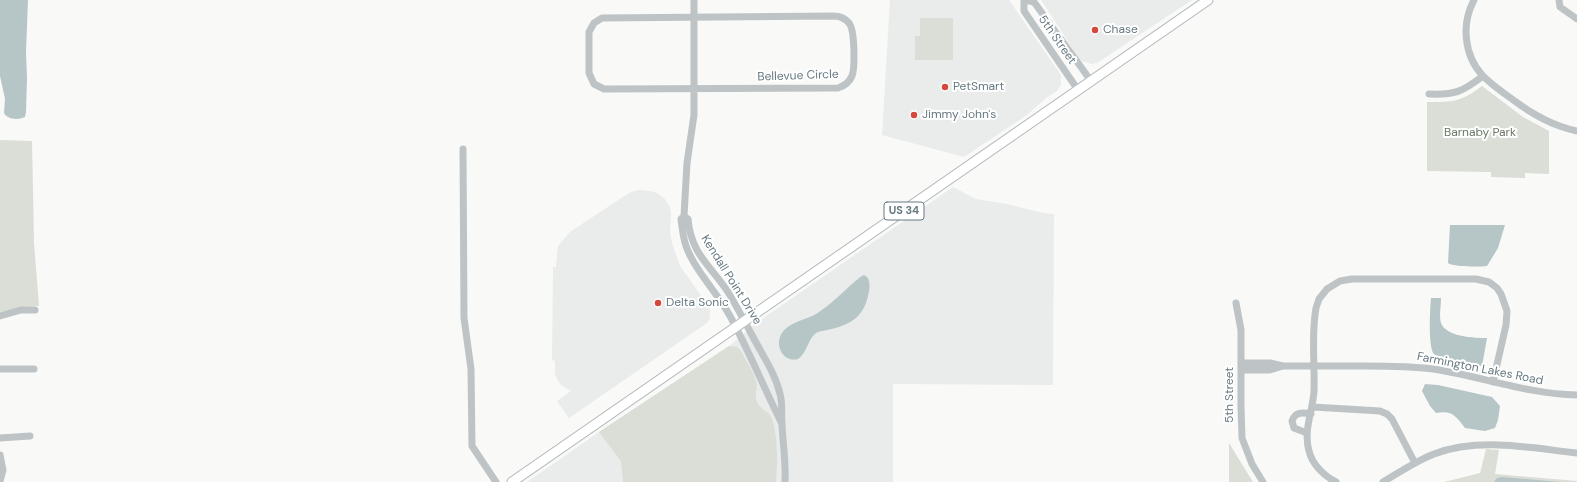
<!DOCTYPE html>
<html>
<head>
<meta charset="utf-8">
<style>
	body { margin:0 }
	canvas { display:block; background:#f9f9f7 }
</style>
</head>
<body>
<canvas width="1577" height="482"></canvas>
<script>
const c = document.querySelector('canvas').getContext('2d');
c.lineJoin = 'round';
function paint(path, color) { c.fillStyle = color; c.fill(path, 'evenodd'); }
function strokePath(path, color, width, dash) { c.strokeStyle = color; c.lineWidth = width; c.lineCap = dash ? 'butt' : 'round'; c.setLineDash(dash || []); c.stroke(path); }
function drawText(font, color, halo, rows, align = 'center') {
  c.font = font + ' "DM Sans",sans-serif'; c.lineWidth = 4; c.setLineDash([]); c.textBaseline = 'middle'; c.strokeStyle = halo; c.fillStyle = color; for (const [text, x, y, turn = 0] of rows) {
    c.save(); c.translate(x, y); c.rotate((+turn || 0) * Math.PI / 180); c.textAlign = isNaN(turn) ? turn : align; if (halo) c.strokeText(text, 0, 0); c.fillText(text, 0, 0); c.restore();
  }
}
const built = new Path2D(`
	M890 0H1009L1061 75V85L1057 91 1046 98 1027 115 964 157 882 135Z
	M1041 0H1192L1097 63 1092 64 1081 61 1077 57 1060 29Z
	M953 187 976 199 1007 204 1043 213 1054 214 1053 385 893 384V482H527L599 432 729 346 759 321Z
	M638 190 650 191 657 193 664 198 670 207 671 213 670 232 672 243 680 266 710 308V318L707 323 569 418 557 401 571 391 561 385 557 379 555 374V361L552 360 553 267H556L558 246 570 232 629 193Z`);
const green = new Path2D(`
	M920 18H953V60H915V36H920Z
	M1482 86 1523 117 1549 131V174L1525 173V178L1491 177V172L1427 171V102C1453 102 1461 102 1482 86Z
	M0 140 32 141 34 243 39 306 23 307 0 312Z
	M729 346 737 347 741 351C746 361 753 371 756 381 758 386 755 393 756 399 759 409 765 409 770 415 778 428 778 467 776 482H623L621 461 599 432Z
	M1229 443 1253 482H1229Z
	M1486 449 1499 450 1495 474 1577 481V482H1444L1480 473Z`);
const water = new Path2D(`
	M0 0H28L26 52 27 78 26 112 25 117C18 120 8 120 4 113L5 99 0 76Z
	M1450 225H1505L1498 248 1487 266C1480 267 1453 267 1448 263Z
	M864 275 868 278C871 286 869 292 867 300 861 320 846 326 827 330 823 331 818 331 815 334 807 341 807 353 798 359 783 363 774 345 782 333 790 321 808 320 819 312 831 304 841 294 852 284 856 281 859 277 864 275Z
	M1431 298H1441C1441 306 1439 316 1441 323 1446 337 1475 338 1487 338L1482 366C1473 365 1440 361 1434 354 1428 348 1430 307 1431 298Z
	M1425 384 1438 385 1492 397 1500 406 1498 420 1495 428 1485 431 1465 428C1456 416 1452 410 1436 413L1430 406 1422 391Z
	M1502 477 1560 482H1494L1497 478Z`);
const minor = new Path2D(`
	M694 0V115L687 163 684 216 681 219C682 228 683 237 686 246 695 271 717 292 730 316 749 351 764 388 782 424
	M1024 0V11L1078 90
	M1025 0 1034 2 1091 81
	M1474 0C1461 24 1464 56 1483 76 1492 85 1502 92 1512 99 1532 114 1552 126 1577 131
	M1559 0 1560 7 1577 19
	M833 16C840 16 845 18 849 23 855 30 855 68 852 76 849 83 844 86 838 88L604 89 594 84 589 73V32L594 23 602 18Z
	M1429 94C1455 95 1462 92 1483 76
	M463 149 464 318 471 369 472 446 496 482
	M684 216 688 219C691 254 710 265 728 292 737 307 745 322 753 337 763 356 775 373 780 394 783 404 781 414 782 425 783 444 786 462 785 482
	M1236 303 1241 330V406L1242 438 1252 464 1263 482
	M0 316 21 310H35
	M1241 363H1270L1283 366C1310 366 1338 366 1365 366 1388 366 1410 366 1433 369 1481 376 1527 394 1577 395
	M0 369H34
	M1241 370H1270L1283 366
	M1313 407 1380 411 1387 414 1392 419 1415 463
	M1307 433 1294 428 1292 421C1295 412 1302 412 1311 414
	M0 438 30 436
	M0 455 3 470 0 481
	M1336 482C1324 476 1312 464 1309 451 1303 430 1313 411 1314 391 1315 363 1311 335 1316 308L1319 299 1327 289 1340 281 1352 279H1476L1489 282 1497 288 1501 294 1507 311 1506 325 1493 382
	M1383 482C1400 472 1416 461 1434 454 1479 437 1530 448 1577 453`);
const major = new Path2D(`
	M512 482 1208 0`);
const markers = [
	[1095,30,4,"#d5483c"],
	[945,87,4,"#d5483c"],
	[914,115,4,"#d5483c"],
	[658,303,4,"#d5483c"]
];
const shields = [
	[904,211,40]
];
const shieldNames = [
	["US 34",904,211]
];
const poiNames = [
	["Chase",1103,30],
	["PetSmart",953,87],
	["Jimmy John's",922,115],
	["Delta Sonic",666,303]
];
const streetNames = [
	["5th Street",1057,40,55],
	["Bellevue Circle",798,76,-2],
	["Kendall Point Drive",731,280,58],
	["Farmington Lakes Road",1480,369,11],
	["5th Street",1230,395,-90]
];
const parkNames = [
	["Barnaby Park",1480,133]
];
paint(built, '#eaebeb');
paint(green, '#daded7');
paint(water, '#b6c5c6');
strokePath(major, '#b2b8bb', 11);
strokePath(minor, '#bec4c6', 7);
strokePath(major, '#fff', 9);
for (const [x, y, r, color] of markers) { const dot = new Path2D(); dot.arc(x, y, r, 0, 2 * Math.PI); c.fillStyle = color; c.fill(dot); strokePath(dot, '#fff', 1.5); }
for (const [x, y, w] of shields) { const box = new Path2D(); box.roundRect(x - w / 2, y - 9, w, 18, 3); c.fillStyle = '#fff'; c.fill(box); strokePath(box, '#667980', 1); }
drawText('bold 11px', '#667980', null, shieldNames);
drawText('12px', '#667980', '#fff', poiNames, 'left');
drawText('12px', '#667980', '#fff', streetNames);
drawText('12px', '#6b7865', '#fff', parkNames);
</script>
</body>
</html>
